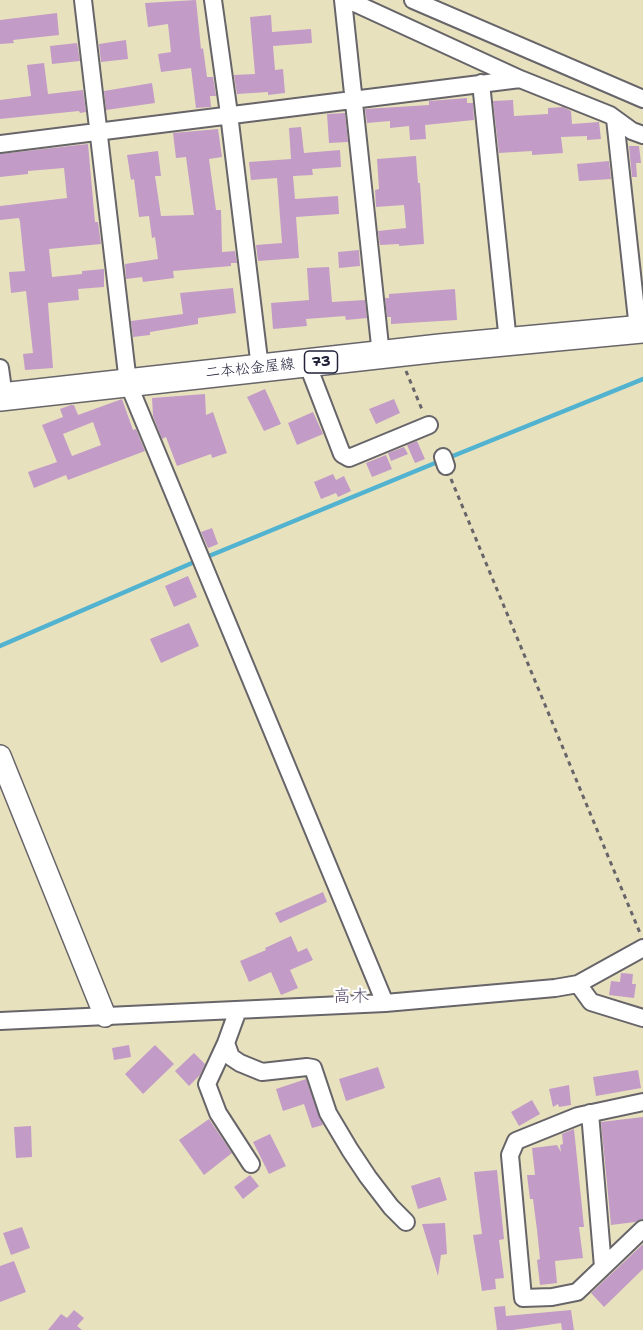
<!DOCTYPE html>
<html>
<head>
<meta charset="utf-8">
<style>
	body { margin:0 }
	canvas { display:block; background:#e8e1be }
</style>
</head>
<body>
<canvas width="643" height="1330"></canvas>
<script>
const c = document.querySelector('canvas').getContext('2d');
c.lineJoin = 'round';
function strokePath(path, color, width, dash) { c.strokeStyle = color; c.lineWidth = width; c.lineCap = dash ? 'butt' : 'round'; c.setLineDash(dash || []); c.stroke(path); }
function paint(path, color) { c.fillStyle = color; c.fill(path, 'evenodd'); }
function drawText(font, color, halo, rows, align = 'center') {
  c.font = font + ' "Shantell Sans","Klee One",sans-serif'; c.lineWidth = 4.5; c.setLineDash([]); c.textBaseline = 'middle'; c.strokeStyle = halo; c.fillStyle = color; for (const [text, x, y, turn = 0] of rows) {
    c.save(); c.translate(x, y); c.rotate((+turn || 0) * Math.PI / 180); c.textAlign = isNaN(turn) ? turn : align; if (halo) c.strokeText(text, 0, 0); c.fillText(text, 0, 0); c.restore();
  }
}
const stream = new Path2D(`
	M448 458 643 379
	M0 646 192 563 440 461`);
const building = new Path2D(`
	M196 0 201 49 203 48 207 77H213L216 96H210L211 107 196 108 191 68 161 72 158 54 171 52 168 24 148 27 145 3Z
	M57 13 59 35 13 40 14 43 0 44V20Z
	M271 15 272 32 311 29 312 43 273 46 275 70 283 69 285 93 268 95V92L237 94 234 75 255 74 250 17Z
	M126 40 128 59 101 62 99 44Z
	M77 43 80 61 52 64 50 46Z
	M44 63 48 94 83 90 86 112 80 113 79 111 0 119V100L31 96 27 65Z
	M152 83 155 103 106 110 104 91Z
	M467 98V103H473L474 120 425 125 426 139 410 140 409 126 390 128V121L367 123 365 109 429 105V101Z
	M513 100 514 116 548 114V108L563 107 571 111 572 124 599 122 601 139 587 140V136L561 137 563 153 532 155V151L499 153 493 101Z
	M345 113 348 142 329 143 327 114Z
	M301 127 304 153 340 150 341 167 312 169 313 175 293 176 295 199 338 196 339 214 296 217 299 258 258 261 256 245 282 243 277 178 251 180 249 162 291 159 289 128Z
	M218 129 222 157 209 159 216 210H221L222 252 235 251 237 263H231V266L173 271 174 278 143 282 142 277 126 279 125 264 158 259 155 237 152 238 149 216 139 217 134 179 131 180 127 155 158 151 161 176H155L161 216 194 215 186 157 176 158 173 133Z
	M88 144 95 222H98L101 244 49 249 52 277 82 274V271L104 269V287L78 289 79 300 48 303 53 368 25 370 23 354 33 353 26 291 11 293 9 272 25 271 20 222 19 218 0 220V206L67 198 64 168 28 171V174L0 177V154Z
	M629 146H639L641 163H636L637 177H632Z
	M416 156 418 183H420L424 244 399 246V244L380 245 378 231 406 228 404 205 376 207 375 190 379 189 377 159Z
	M609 161 611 179 579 181 577 164Z
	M359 250 360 266 339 268 338 252Z
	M329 267 332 302 365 300 367 318 346 320 345 316 306 319 307 326 273 329 271 303 309 300 307 268Z
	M233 288 236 313 198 318V324L150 332V335L133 337 131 321 183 314 180 293Z
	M455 289 457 320 391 324V317H387L385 298H389V294Z
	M265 389 281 424 264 431 247 397Z
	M205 394 206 415 213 412 227 453 212 458 211 454 177 466 166 437 162 439 153 416 152 398Z
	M122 399 133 430 136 429 145 451 68 480 66 475 34 488 28 472 57 462 42 425 63 417 60 409 71 405H74L78 415ZM93 422 101 445 72 456 63 434Z
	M394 399 400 413 376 424 369 409Z
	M313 412 323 434 297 445 288 423Z
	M417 441 425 459 415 463 407 445Z
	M404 447 408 454 391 461 388 453Z
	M386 455 392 469 372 477 366 463Z
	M333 474 336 480 344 476 351 491 338 497 336 493 321 499 314 482Z
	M212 528 218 544 208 548 201 532Z
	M188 576 197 597 174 607 165 586Z
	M189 623 199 646 161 663 150 639Z
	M323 892 327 902 280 923 275 913Z
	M291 936 298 952 307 948 313 960 290 970 298 988 281 995 271 972 249 982 240 961 266 950 265 948Z
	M621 973 633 974 632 984H636L634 998 609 995 611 981 620 982Z
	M129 1045 131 1057 114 1060 112 1048Z
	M155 1045 174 1064 143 1094 125 1074Z
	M194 1053 205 1064 200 1075 189 1086 175 1071Z
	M378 1067 385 1088 346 1101 339 1079Z
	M638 1070 641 1088 596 1096 593 1077Z
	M306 1079 323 1125 312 1128 304 1104 283 1111 276 1089Z
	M569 1085 571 1105 559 1107 558 1104 553 1107 549 1089Z
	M532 1100 540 1114 519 1126 511 1112Z
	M643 1117V1219L635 1222 611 1225 601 1122Z
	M209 1119 232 1153 204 1175 179 1140Z
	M31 1126 32 1157 16 1158 14 1127Z
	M574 1129 584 1227H579L583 1258 555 1261 557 1283 540 1285 537 1260 540 1259 537 1230 533 1199H530L527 1175H535L532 1148 557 1145 561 1152 560 1145 563 1144 562 1134Z
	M270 1134 286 1166 269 1174 253 1142Z
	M497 1170 504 1239 499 1240 504 1278 495 1279 496 1289 482 1291 473 1235 482 1234 474 1172Z
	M250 1175 259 1186 243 1199 234 1187Z
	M440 1177 447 1200 418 1209 411 1186Z
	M445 1223 447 1254 441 1255 438 1276 422 1224Z
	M22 1227 30 1248 11 1255 3 1233Z
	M643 1244V1269L604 1307 591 1293Z
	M14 1261 26 1292 0 1302V1266Z
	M505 1306 506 1316 571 1310 574 1330H562L561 1323 513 1330H497L494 1307Z
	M74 1310 84 1318 77 1326 82 1330H48L61 1314 67 1318Z`);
const path = new Path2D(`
	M406 371 423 412
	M451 479 640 933`);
const minor = new Path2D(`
	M83 0 128 383 385 1003
	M213 0 229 114 260 368
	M343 0 381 355
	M348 0 520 79 610 115 632 131 643 135
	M413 0 643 99
	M481 83 508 342
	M615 119 638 329
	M0 144 520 79
	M307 363 342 454 349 458 429 425
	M0 368 4 397
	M443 457 446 466
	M578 984 591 1002 643 1018
	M238 1010 226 1043 207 1084 218 1113 251 1164
	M0 1021 385 1003 555 988 578 984 643 948
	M226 1043 231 1057 240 1063 262 1072 307 1067 313 1068 328 1113 350 1150 368 1177 391 1207 406 1222
	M643 1102 578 1116 516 1141 510 1155 523 1298 552 1297 577 1292 643 1229
	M590 1113 603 1267`);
const tertiary = new Path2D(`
	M0 756 105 1016`);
const primary = new Path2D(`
	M0 397 440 348 643 329`);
const shields = [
	[321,362,33]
];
const shieldNames = [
	["73",321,362]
];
const streetNames = [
	["二本松金屋線",250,369,-6]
];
const quarterNames = [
	["高木",351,997]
];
strokePath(stream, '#51b3d0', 4.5);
paint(building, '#c29cc6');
strokePath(minor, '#676569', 20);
strokePath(tertiary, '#676569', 24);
strokePath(primary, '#676569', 30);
strokePath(path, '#676569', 3, [4.5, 4.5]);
strokePath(minor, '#fff', 16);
strokePath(tertiary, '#fff', 21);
strokePath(primary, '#fff', 27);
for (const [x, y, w] of shields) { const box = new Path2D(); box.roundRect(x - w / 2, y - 11, w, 22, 4.5); c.fillStyle = '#fff'; c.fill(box); strokePath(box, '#22223b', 1.5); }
drawText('bold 14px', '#22223b', null, shieldNames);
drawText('15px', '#22223b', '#fff', streetNames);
drawText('18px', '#5a4d6c', '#fff', quarterNames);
</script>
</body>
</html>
